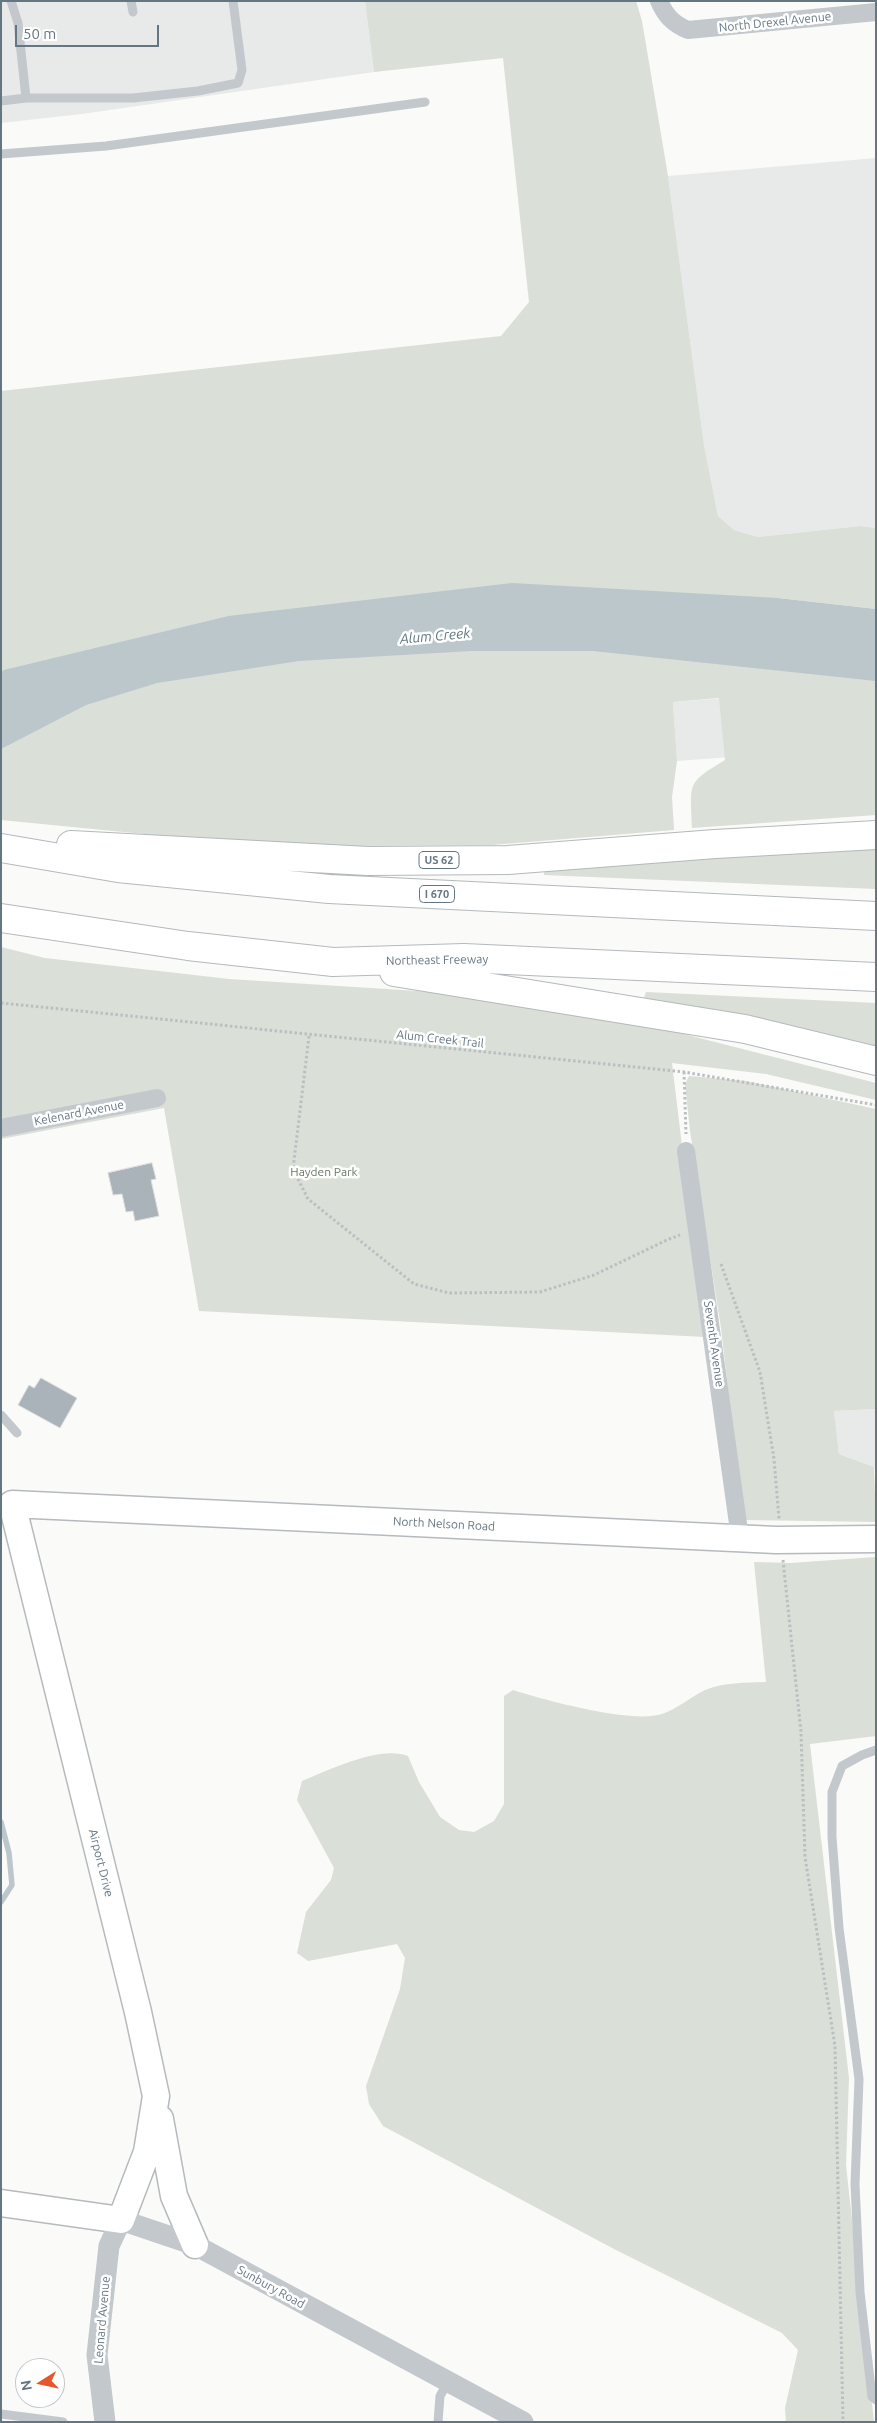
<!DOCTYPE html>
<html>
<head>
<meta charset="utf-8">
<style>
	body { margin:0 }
	#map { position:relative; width:877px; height:2423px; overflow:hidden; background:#fafaf8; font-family:Ubuntu,sans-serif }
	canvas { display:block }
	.frame { position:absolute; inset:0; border:2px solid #657683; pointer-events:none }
	.north { position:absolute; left:15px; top:2358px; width:50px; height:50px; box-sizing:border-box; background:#fff; border:1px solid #c1c8cd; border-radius:50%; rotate:260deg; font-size:14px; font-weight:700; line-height:20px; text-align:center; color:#657683 }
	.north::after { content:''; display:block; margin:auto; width:18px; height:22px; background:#e4572e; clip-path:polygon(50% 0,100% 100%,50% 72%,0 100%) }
	.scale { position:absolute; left:15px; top:25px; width:144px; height:22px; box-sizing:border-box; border:2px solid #657683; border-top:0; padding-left:6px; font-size:15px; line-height:18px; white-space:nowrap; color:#657683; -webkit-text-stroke:4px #fff; paint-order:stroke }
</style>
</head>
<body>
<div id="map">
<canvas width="877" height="2423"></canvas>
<div class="frame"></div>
<div class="north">N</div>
<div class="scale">50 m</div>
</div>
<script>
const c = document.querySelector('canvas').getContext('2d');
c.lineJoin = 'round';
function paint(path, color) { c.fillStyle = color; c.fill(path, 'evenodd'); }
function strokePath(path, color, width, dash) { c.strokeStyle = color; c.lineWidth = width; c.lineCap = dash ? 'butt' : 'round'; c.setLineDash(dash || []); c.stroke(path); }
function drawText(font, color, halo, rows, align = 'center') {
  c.font = font + ' Ubuntu,sans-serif'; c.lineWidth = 5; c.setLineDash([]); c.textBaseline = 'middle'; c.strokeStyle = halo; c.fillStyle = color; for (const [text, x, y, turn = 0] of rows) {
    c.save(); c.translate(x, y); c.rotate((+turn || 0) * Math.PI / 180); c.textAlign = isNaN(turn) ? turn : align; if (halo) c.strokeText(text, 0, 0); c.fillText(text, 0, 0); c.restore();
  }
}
const built = new Path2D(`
	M1 1H365L374 72 82 114 1 123Z
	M876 158V528L860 526 758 537 734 530 718 516 704 445 668 176Z
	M727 698 731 757 677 761 673 702Z
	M876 1409V1475L874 1467 839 1454 834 1411Z`);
const green = new Path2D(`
	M365 1H636L642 21 668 176 704 445 718 516 734 530 758 537 860 526 876 528V609L778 598 228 616 1 672V391L501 336 529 302 503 58 374 72Z
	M524 628 876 656V815L692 828C691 783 685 784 725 760L719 698 673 702 677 761 672 797 674 830 492 845 354 846 154 835 1 820V707L84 673Z
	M876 848V889L544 875V867Z
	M1 947 45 958 229 979 465 994 668 1030 876 1083V1100L766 1074 672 1063 705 1337 199 1311 164 1108 1 1139Z
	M646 992 876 1003V1051L643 1001Z
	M689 1076 746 1081 876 1109V1409L834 1411 839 1454 874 1467 876 1522 743 1520 721 1328 690 1131 685 1084Z
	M876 1557V1736L810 1744 849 2078 846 2165 874 2422H786L785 2408 798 2350 782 2333 614 2249 383 2126 369 2104 366 2086 400 1989 405 1958 397 1944 308 1961 297 1953 306 1912 331 1880 334 1868 297 1800 302 1781C329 1770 380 1745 408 1756L419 1782 440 1817 459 1830 474 1832 494 1821 504 1804V1696L513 1690C544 1700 632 1724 662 1714 677 1709 691 1697 705 1690 724 1682 746 1683 766 1682L754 1562 791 1563Z`);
const water = new Path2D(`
	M512 583 778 598 876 609V681L593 651H471L299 661 157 683 86 705 1 749V672L4 670 228 616Z`);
const stream = new Path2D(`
	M1 1822 9 1853 12 1885 1 1902`);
const building = new Path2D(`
	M152 1163 156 1179 151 1180 159 1216 135 1221 133 1211 126 1212 122 1194 113 1195 108 1173Z
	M41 1378 77 1398 60 1428 18 1405 29 1385 34 1388Z`);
const path = new Path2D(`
	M1 1003 684 1072 876 1105
	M309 1036 293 1169 308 1199 414 1284 449 1293 540 1292 594 1275 669 1239 680 1235
	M684 1072 686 1134
	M721 1264 760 1372 774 1459 779 1519
	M783 1560 801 1732 805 1857 835 2046 843 2422`);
const service = new Path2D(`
	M131 1 133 12
	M26 98H133L198 91 238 83 242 70 233 1
	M1 101 26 98 18 23 11 1
	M1 154 106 146 425 102
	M1 1415 17 1433
	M876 1750 862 1755 842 1766 832 1792V1837L839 1928 859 2079 855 2184 860 2292 872 2397 876 2400
	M1 2414 63 2422
	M438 2422 440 2396 448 2382`);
const minor = new Path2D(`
	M659 1C665 15 673 24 688 30L876 12
	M1 1128 157 1098
	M686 1151 740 1538`);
const tertiary = new Path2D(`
	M105 2422 97 2355 109 2246 121 2220 195 2245 523 2422`);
const primary = new Path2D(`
	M160 2119 174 2196 195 2245
	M1 2203 121 2220 147 2152 156 2096 138 2012 12 1504 776 1540 876 1539`);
const motorway = new Path2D(`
	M71 845 368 861 508 860 715 844 876 835
	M1 848 118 868 329 889 876 916
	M1 918 188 946 333 962 464 958 876 977
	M394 972 745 1029 876 1061`);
const shields = [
	[439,860,40],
	[437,894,35]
];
const shieldNames = [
	["US 62",439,860],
	["I 670",437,894]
];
const streetNames = [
	["North Drexel Avenue",775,22,-6],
	["Northeast Freeway",437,960,-1],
	["Alum Creek Trail",440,1039,6],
	["Kelenard Avenue",79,1113,-11],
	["Seventh Avenue",714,1344,82],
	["North Nelson Road",444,1524,3],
	["Airport Drive",101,1863,76],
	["Sunbury Road",271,2287,29],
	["Leonard Avenue",102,2320,-85]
];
const parkNames = [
	["Hayden Park",324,1172]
];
const waterNames = [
	["Alum Creek",435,636,-5]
];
paint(built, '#e8e9e9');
paint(green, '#dadfd7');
paint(water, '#bbc7cb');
strokePath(stream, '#bbc7cb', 5.5);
paint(building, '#aab3b9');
strokePath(building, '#dcdcda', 1);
strokePath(primary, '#b5babe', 29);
strokePath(motorway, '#b4b9bd', 30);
strokePath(path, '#bbbfc2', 3, [2.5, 2.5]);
strokePath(service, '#c3c8cc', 9);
strokePath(minor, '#c3c8cc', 18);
strokePath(tertiary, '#c3c8cc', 21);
strokePath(primary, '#fff', 26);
strokePath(motorway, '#fff', 28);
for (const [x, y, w] of shields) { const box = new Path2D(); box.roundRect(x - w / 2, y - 8.5, w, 17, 4); c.fillStyle = '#fff'; c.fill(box); strokePath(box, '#657683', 1); }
drawText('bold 11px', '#657683', null, shieldNames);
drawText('12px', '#657683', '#fff', streetNames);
drawText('12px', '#687a64', '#fff', parkNames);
drawText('italic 14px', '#60757c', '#fff', waterNames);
</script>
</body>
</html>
